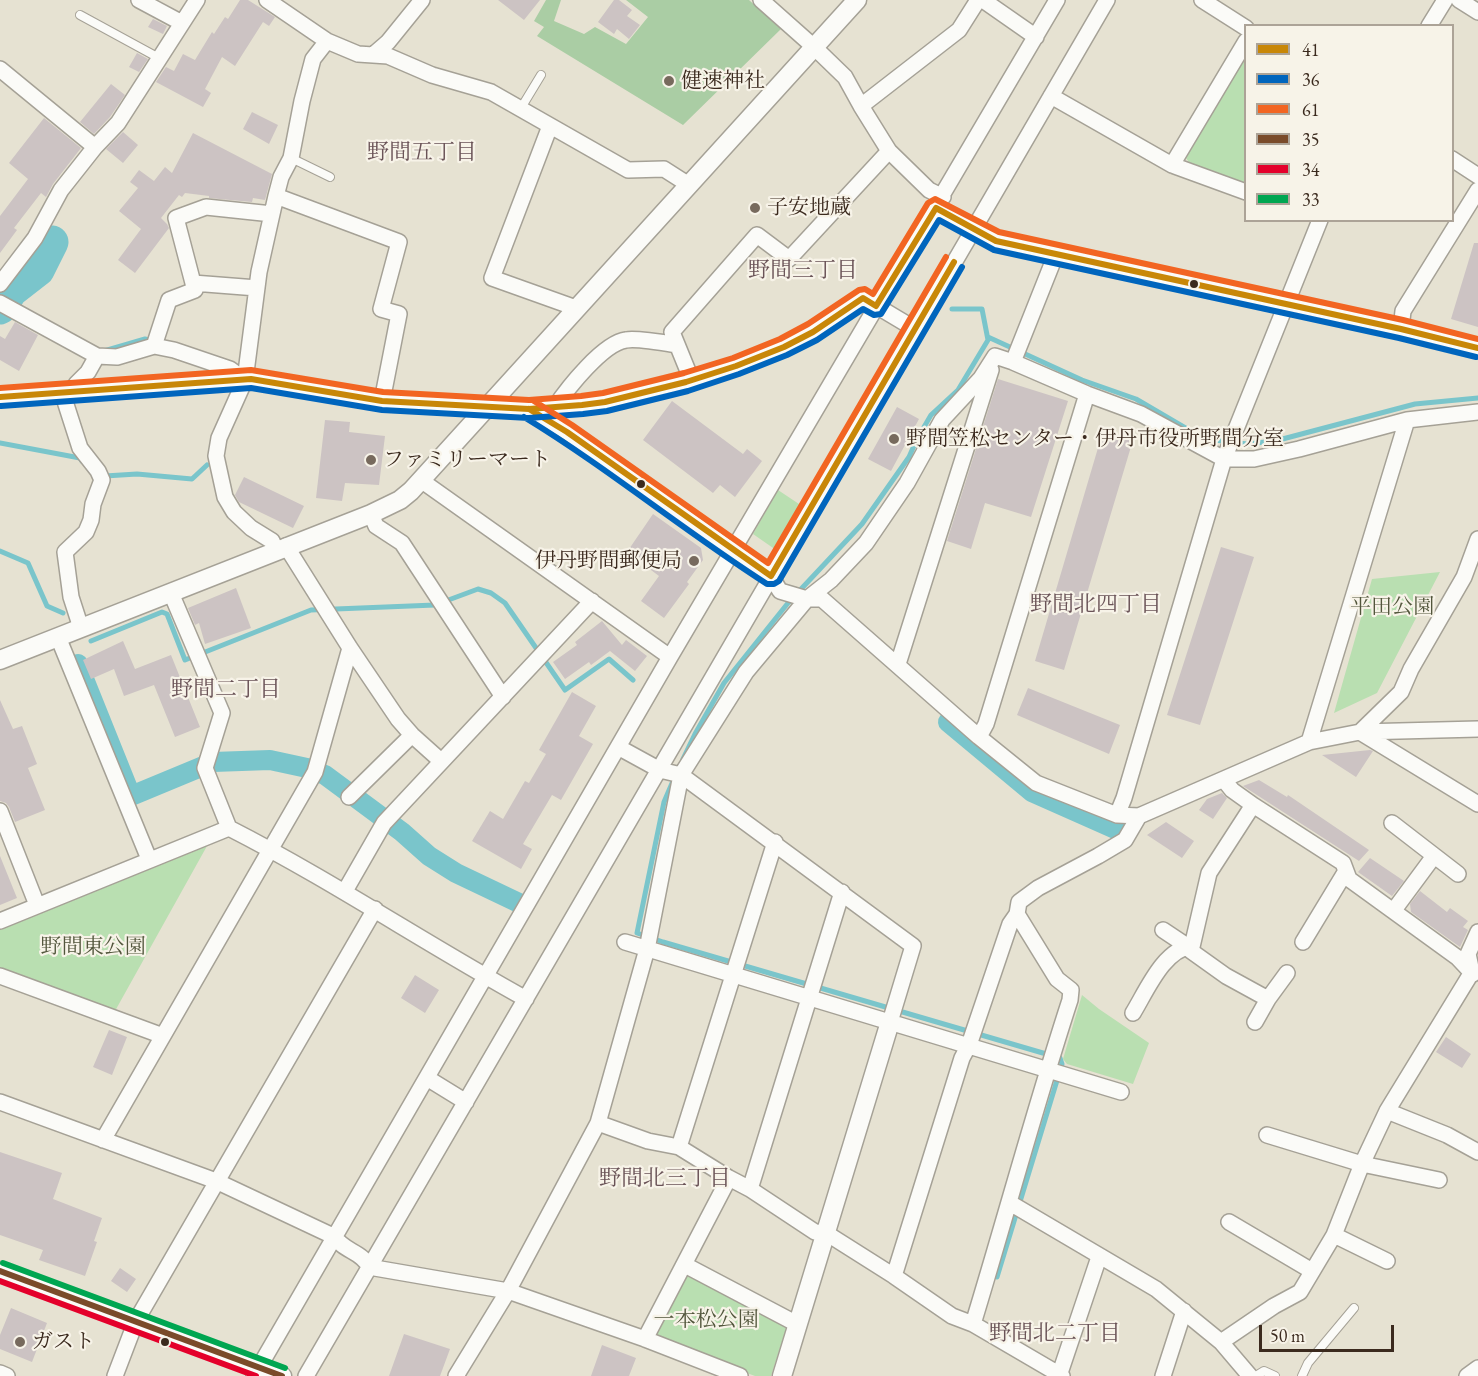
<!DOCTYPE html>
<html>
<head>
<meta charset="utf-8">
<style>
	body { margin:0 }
	#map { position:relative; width:1478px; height:1376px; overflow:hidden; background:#e6e2d2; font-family:"EB Garamond",serif }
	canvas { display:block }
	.legend { position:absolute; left:1244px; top:24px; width:210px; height:198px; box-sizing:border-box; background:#f7f3e8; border:2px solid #aca397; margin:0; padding:8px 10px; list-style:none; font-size:18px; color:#3b2a1e }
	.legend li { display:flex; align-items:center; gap:12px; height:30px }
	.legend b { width:30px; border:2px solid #aca397 }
	.scale { position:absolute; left:1259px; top:1325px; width:135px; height:27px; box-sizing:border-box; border:3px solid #3b2a1e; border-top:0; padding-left:8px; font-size:18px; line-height:21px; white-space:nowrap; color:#3b2a1e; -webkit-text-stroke:4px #f7f3e8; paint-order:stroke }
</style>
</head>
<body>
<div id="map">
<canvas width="1478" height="1376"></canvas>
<ul class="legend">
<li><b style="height:8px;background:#c88708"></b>41</li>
<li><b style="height:8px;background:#0065bd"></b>36</li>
<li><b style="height:8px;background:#f26522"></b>61</li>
<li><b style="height:8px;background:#7a4b2a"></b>35</li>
<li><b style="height:8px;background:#e4002b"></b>34</li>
<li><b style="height:8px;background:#00a651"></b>33</li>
</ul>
<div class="scale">50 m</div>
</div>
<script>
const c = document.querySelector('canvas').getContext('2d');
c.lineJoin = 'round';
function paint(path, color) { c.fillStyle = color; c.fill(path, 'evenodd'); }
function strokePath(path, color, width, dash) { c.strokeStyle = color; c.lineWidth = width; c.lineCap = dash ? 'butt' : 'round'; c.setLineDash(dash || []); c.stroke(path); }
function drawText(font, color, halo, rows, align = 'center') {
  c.font = font + ' "EB Garamond","Noto Serif JP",serif'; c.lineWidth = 4.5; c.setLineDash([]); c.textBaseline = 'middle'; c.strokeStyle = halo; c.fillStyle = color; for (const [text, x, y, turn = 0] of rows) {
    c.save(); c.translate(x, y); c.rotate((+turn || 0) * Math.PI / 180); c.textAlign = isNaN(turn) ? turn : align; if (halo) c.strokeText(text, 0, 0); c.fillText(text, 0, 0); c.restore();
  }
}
const green = new Path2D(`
	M1245 58V184L1190 164 1186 158Z
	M778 490 802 506 776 550 753 534Z
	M1440 572 1377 693 1334 713 1372 579Z
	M207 846 115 1011 0 968V930Z
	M1082 995 1099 1009 1149 1043 1133 1084 1067 1064 1063 1059Z
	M693 1275 784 1323 786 1329 771 1376H755L659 1340 656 1334 687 1276Z`);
const forest = new Path2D(`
	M546 0H561L554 21 584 34 595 27 626 44 648 17 626 0H749L781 29 683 125 537 36 544 27 534 21Z`);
const stream = new Path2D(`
	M988 337 1082 380 1136 399 1194 433 1215 440 1247 444 1275 441 1415 404 1478 398
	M104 351 145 339 153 341
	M0 443 80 458 82 461
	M105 476 137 474 192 479 207 465
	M0 551 28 563 47 606 63 613
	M91 641 162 612 167 614 185 660 311 610 435 605 478 589 491 593 505 603 565 690 609 659 633 680
	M683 759 695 734 724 683 788 603 862 524 909 457 917 439 931 415 958 390 988 340 982 309H952
	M673 781 664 802 637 933 663 942 1060 1058 1062 1064 997 1277`);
const canal = new Path2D(`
	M78 664 131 796 213 762 270 760 307 768 325 775 402 832 429 856 456 873 519 903
	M948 722 1032 792 1120 831`);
const river = new Path2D(`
	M0 308 11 291 38 270 52 242`);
const building = new Path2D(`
	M240 0H248L275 17 269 26 263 22 235 66 222 57 205 89 211 93 203 107 156 82 166 67 174 71 183 54 195 60 212 32 214 34 225 17 228 19Z
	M498 0H540L524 20Z
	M614 0H619L632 10 627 16 640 25 629 39 617 29 614 34 598 22Z
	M153 19 167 26 163 34 148 27Z
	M137 53 148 59 139 72 129 67Z
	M111 84 125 95 110 117 94 134 80 122Z
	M252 112 278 125 269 144 243 129Z
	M44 118 81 148 53 184 46 197 41 193 14 228 17 230 0 253V216L28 179 9 163Z
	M123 132 138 145 123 163 106 149Z
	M193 133 272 174 265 200 253 198 252 202 209 198V196L185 193 182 197 179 195 161 218 167 224 169 228 135 273 118 260 141 229 119 211 138 188 130 182 139 170 154 181 165 167 172 173Z
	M1474 243H1478V327L1451 319Z
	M15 322 38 335 19 371 0 360V336L5 339Z
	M998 379 1068 401 1031 517 985 503 971 549 947 541Z
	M672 401 743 454 747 449 762 461 735 497 720 485 713 493 643 440Z
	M897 407 919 419 891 471 868 459Z
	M325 420 350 422 349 432 385 436 379 485 345 483 342 501 316 498Z
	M1103 431 1133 440 1064 670 1035 661Z
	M244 477 304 506 293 528 239 502 235 495Z
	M653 514 701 548 703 560 687 582 689 584 664 618 641 601 659 576 627 552Z
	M1221 547 1254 557 1200 725 1167 715Z
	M236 588 251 628 205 644 199 623 195 625 188 608Z
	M602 621 622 645 626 640 647 656 635 671 610 651 591 665 589 662 565 679 553 662 577 645 575 642Z
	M123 641 135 669 171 655 200 727 175 737 154 685 124 696 114 669 91 679 83 660Z
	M1028 688 1120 725 1109 754 1017 715Z
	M572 692 596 706 579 736 593 744 561 800 552 795 523 844 532 849 521 869 472 841 490 811 503 819 525 781 529 783 546 754 539 750Z
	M0 700 13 729 22 726 37 764 28 768 45 810 15 822 9 807 6 803 0 801Z
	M1370 750 1373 751 1356 777 1322 755Z
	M1259 780 1287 797 1288 795 1369 850 1359 861 1243 786Z
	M1222 793 1227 798 1213 819 1199 810 1207 799Z
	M1166 822 1194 841 1182 858 1147 835Z
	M0 856 17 898 0 905Z
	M1370 858 1404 881 1392 896 1358 872Z
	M1420 891 1447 912 1450 908 1468 921 1463 927 1468 930 1460 947 1411 912 1410 904Z
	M415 975 439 990 425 1013 401 998Z
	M109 1030 127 1037 112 1075 93 1067Z
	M1446 1037 1471 1054 1462 1068 1436 1052Z
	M0 1152 62 1173 53 1199 102 1218 94 1241 97 1242 85 1276 39 1260 43 1250 0 1235Z
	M120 1268 136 1279 127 1292 111 1281Z
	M11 1308 47 1323 32 1362 0 1349V1335Z
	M404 1334 450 1349 440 1376H389Z
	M602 1345 636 1358 629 1376H591Z`);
const service = new Path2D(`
	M80 15 159 58
	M521 108 541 75
	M291 158 330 177
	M1256 1376 1264 1371 1275 1376
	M1302 1376 1308 1363 1354 1308`);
const minor = new Path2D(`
	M139 0 182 23
	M267 0 327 41 358 54 388 56 432 75 491 92 628 170 664 169 689 185
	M761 0 814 47 845 77 861 106 889 151 929 190 943 197
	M983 0 1036 37
	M1202 0 1246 28
	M1459 0 1478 12
	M1429 26 1445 0
	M373 55 388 42 422 0
	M0 69 95 147
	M1051 96 1172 165 1246 192
	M861 106 959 30 978 0
	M550 126 492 278 576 308
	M1452 159 1478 176
	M1172 165 1246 41
	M276 196 399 242 381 309 399 314 382 401
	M936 208 996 241 1401 329 1478 348
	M0 284 35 238 61 190 95 147 118 123 197 0
	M257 288 193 283 176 218 206 207 272 214
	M0 303 97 356 117 357 154 346 174 350 230 369 245 380
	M1401 329 1403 311 1478 190
	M154 346 169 300 195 290 193 283
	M1013 362 1056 254
	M692 381 672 332 757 235 789 259 889 151
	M76 391V384L88 372 97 356
	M62 392 80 448 98 471 102 480 93 504 91 520 86 532 65 552 71 597 81 628
	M0 397 251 379 382 401 529 409 582 405 605 402 686 382 736 366 784 347 813 332 863 298 915 329
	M555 407C567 389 603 343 626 340 637 338 665 343 677 345
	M529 409 567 432 733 551 771 576 780 591 807 599H822L979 737 1036 783 1117 815 1139 816 1309 742 1360 732 1478 729
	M422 481 670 657
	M371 514 376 526 402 543 503 697
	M286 546 350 648 398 719 412 735 441 761
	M276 550 272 541 251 528 234 512 225 497 216 456 219 438 245 380 259 272 276 196 281 177 291 158 302 101 313 59 327 41
	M171 593 222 713 205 768 229 828
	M58 637 149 859
	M898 664 991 370
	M1360 732 1401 692 1411 669 1464 577 1478 539
	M1360 732 1478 804
	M979 737 986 724 1087 394
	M1309 742 1407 420
	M618 747 660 770 681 775 913 946 890 1022
	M1224 780 1232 790 1253 805 1343 863 1349 879 1458 958 1473 974
	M349 797 412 735
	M1253 805 1209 873 1191 951 1226 976 1268 999 1255 1022
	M0 811 37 905
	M1117 815 1124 798 1224 459 1320 220
	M1392 823 1458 874
	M345 891 384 823 592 601
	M1394 910 1434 856
	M0 921 229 828C331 880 426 944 526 999
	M1163 930 1187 946
	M625 942 1121 1092
	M1303 942 1346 871
	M0 976 163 1036
	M1268 999 1287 973
	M1133 1013C1147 990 1164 949 1192 946
	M427 1078 466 1102
	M0 1102 216 1181 335 1237C343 1251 363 1252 369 1267L508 1291 645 1339 740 1376
	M1387 1111 1447 1135 1478 1152
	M598 1123 648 1141 679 1147 729 1178 750 1189 815 1232 826 1233 894 1276 952 1316 973 1324 1062 1376
	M1267 1135 1362 1164 1439 1180
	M103 1140 315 772 350 648
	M679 1147 775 842
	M750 1189 842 892
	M1010 1203 1156 1289 1221 1342 1250 1376
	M1229 1222 1312 1271
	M1334 1235 1387 1261
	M685 1265 797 1324
	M894 1276 962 1058 969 1045 1010 924 1017 914
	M973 1324C1006 1216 1035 1107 1070 1000L1071 990 1057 979 1017 914 1019 902 1038 888 1098 856 1125 840 1139 816
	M645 1339 729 1178
	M1221 1342 1274 1306 1300 1292 1334 1235 1362 1164 1387 1111 1472 972 1468 954 1478 932
	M0 1373 7 1376
	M115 1376 136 1321 375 909
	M254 1376 670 657 1057 0
	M306 1376 1107 0
	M456 1376 508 1291 598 1123 647 949 681 775 746 672 807 599 831 580 866 543 907 483 942 420 981 378 995 356 1013 362 1087 394 1141 414 1224 459H1254L1299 449 1407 420 1478 412
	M1059 1376 1099 1257
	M1163 1376 1184 1311
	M1467 1376 1478 1368`);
const tertiary = new Path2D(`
	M0 660 371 514 400 500 411 491 857 0
	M0 1271 282 1376
	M782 1376 890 1022`);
const bus1 = new Path2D(`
	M0 397 251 379 382 401 529 409 582 405 605 402 686 382 736 366 784 347 813 332 863 298 876 306 936 208 996 241 1401 329 1478 348
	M529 409 567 432 771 576 954 262`);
const bus2 = new Path2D(`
	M1 406 251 388 382 410 529 418 583 414 607 411 688 391 739 374 787 355 817 340 863 309 874 315 881 314 939 220 994 250 1399 338 1476 357
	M524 417C608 468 684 531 767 584H774L779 581 962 267`);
const bus3 = new Path2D(`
	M0 388 251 370 383 392 529 400 581 396 603 393 684 373 733 358 780 339 808 324 859 290 865 289 873 294 928 203 935 199 999 232 1403 320 1478 339
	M534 401 572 425 768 563 946 257`);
const bus4 = new Path2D(`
	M0 1271 282 1376`);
const bus5 = new Path2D(`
	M0 1281 256 1376`);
const bus6 = new Path2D(`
	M3 1263 285 1368`);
const markers = [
	[669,81,6,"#776a5d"],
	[755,208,6,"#776a5d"],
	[1194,284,5,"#3b2a1e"],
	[894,439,6,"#776a5d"],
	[371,460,6,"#776a5d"],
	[641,484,5,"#3b2a1e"],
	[694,561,6,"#776a5d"],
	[20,1342,6,"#776a5d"],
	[165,1342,5,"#3b2a1e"]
];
const poiNames = [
	["健速神社",681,81],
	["子安地蔵",767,208],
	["野間笠松センター・伊丹市役所野間分室",906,439],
	["ファミリーマート",383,460],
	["伊丹野間郵便局",682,561,"right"],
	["ガスト",32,1342]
];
const parkNames = [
	["平田公園",1392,607],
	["野間東公園",93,947],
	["一本松公園",706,1320]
];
const neighbourhoodNames = [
	["野間五丁目",422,153],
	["野間三丁目",803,271],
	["野間北四丁目",1096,605],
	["野間二丁目",226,690],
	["野間北三丁目",665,1179],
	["野間北二丁目",1055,1334]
];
paint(green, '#b9dfb1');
paint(forest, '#aacda4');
strokePath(stream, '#7ac5cb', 5);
strokePath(canal, '#7ac5cb', 20);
strokePath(river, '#7ac5cb', 33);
paint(building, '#ccc3c3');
strokePath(service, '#a5a196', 10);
strokePath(minor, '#a5a196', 18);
strokePath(tertiary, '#a5a196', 21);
strokePath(service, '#fbfbf8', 8);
strokePath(minor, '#fbfbf8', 15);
strokePath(tertiary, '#fbfbf8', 18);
strokePath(bus1, '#c88708', 6);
strokePath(bus2, '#0065bd', 6);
strokePath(bus3, '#f26522', 6);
strokePath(bus4, '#7a4b2a', 6);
strokePath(bus5, '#e4002b', 6);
strokePath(bus6, '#00a651', 6);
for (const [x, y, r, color] of markers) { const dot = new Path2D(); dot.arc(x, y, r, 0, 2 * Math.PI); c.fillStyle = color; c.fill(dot); strokePath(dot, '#f7f3e8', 2); }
drawText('21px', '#3b2a1e', '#f7f3e8', poiNames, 'left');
drawText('21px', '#52563c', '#f7f3e8', parkNames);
drawText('22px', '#6a5357', '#f7f3e8', neighbourhoodNames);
</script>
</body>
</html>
